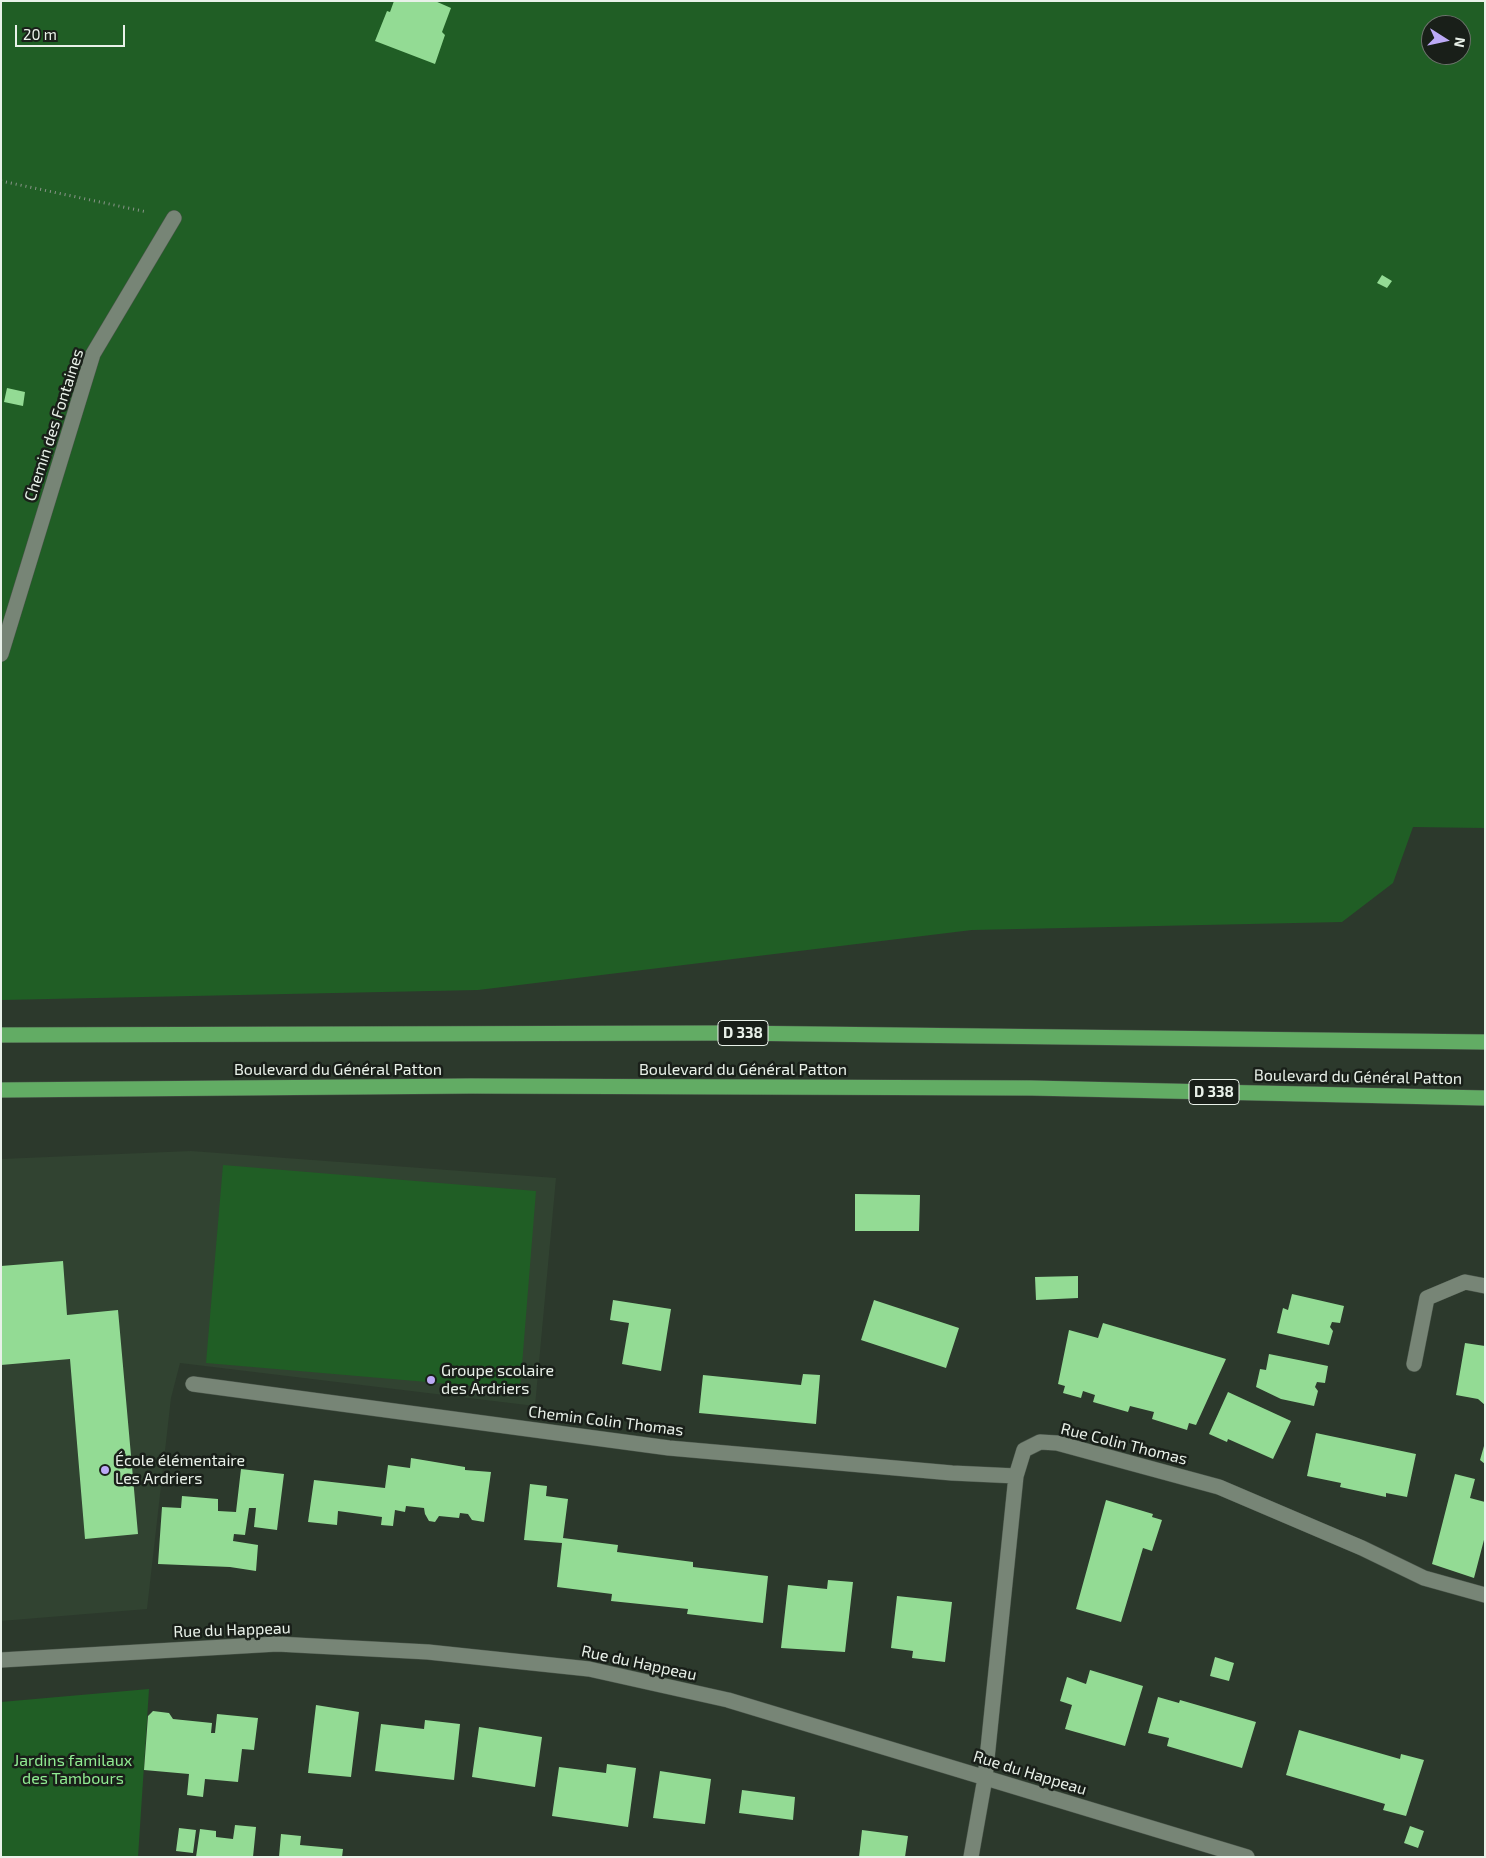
<!DOCTYPE html>
<html>
<head>
<meta charset="utf-8">
<style>
	body { margin:0 }
	#map { position:relative; width:1486px; height:1858px; overflow:hidden; background:#2c392c; font-family:"Exo 2",sans-serif }
	canvas { display:block }
	.frame { position:absolute; inset:0; border:2px solid #e9f1e9; pointer-events:none }
	.north { position:absolute; left:1421px; top:15px; width:50px; height:50px; box-sizing:border-box; background:#191f19; border:1px solid #6c736c; border-radius:50%; rotate:100deg; font-size:14px; font-weight:700; line-height:20px; text-align:center; color:#e9f1e9 }
	.north::after { content:''; display:block; margin:auto; width:18px; height:22px; background:#bcaaf6; clip-path:polygon(50% 0,100% 100%,50% 72%,0 100%) }
	.scale { position:absolute; left:15px; top:25px; width:110px; height:22px; box-sizing:border-box; border:2px solid #e9f1e9; border-top:0; padding-left:6px; font-size:15px; line-height:18px; white-space:nowrap; color:#e9f1e9; -webkit-text-stroke:4px #191f19; paint-order:stroke }
</style>
</head>
<body>
<div id="map">
<canvas width="1486" height="1858"></canvas>
<div class="frame"></div>
<div class="north">N</div>
<div class="scale">20 m</div>
</div>
<script>
const c = document.querySelector('canvas').getContext('2d');
c.lineJoin = 'round';
function paint(path, color) { c.fillStyle = color; c.fill(path, 'evenodd'); }
function strokePath(path, color, width, dash) { c.strokeStyle = color; c.lineWidth = width; c.lineCap = dash ? 'butt' : 'round'; c.setLineDash(dash || []); c.stroke(path); }
function drawText(font, color, halo, rows, align = 'center') {
  c.font = font + ' "Exo 2",sans-serif'; c.lineWidth = 5; c.setLineDash([]); c.textBaseline = 'middle'; c.strokeStyle = halo; c.fillStyle = color; for (const [text, x, y, turn = 0] of rows) {
    c.save(); c.translate(x, y); c.rotate((+turn || 0) * Math.PI / 180); c.textAlign = isNaN(turn) ? turn : align; if (halo) c.strokeText(text, 0, 0); c.fillText(text, 0, 0); c.restore();
  }
}
const built = new Path2D(`
	M191 1151 556 1178 535 1406 180 1363 171 1398 147 1609 1 1621V1159Z`);
const green = new Path2D(`
	M1 1H1485V828L1413 827 1393 883 1342 922 972 930 478 990 1 1000ZM1431 25H1461V55H1431Z
	M223 1165 536 1191 520 1390 206 1363Z
	M149 1689 138 1857H1V1702Z`);
const building = new Path2D(`
	M394 1H435L451 8 442 32 445 35 435 64 375 41 387 11 390 12Z
	M1382 275 1392 281 1387 288 1377 283Z
	M7 388 25 392 23 406 4 402Z
	M855 1194 920 1195 919 1231H855Z
	M63 1261 67 1315 118 1310 138 1534 85 1539 70 1359 1 1365V1266Z
	M1078 1276V1298L1036 1300 1035 1277Z
	M1292 1294 1344 1306 1340 1323 1332 1322 1330 1327 1333 1331 1329 1345 1277 1333 1283 1308 1288 1310Z
	M613 1300 671 1309 661 1371 622 1364 629 1323 610 1320Z
	M874 1300 959 1328 946 1368 861 1340Z
	M1103 1323 1226 1359 1196 1425 1189 1423 1187 1430 1152 1419 1154 1412 1130 1406 1128 1412 1093 1402 1095 1395 1083 1391 1081 1398 1063 1393 1065 1386 1058 1384 1069 1330 1098 1338Z
	M1465 1343 1485 1346V1405L1478 1399 1456 1395Z
	M1269 1354 1328 1366 1325 1383 1317 1382 1315 1387 1318 1391 1314 1406 1281 1399 1256 1387 1260 1369 1266 1370Z
	M803 1374 820 1375 816 1424 699 1413 703 1375 801 1385Z
	M1228 1392 1291 1421 1273 1459 1228 1439 1227 1442 1209 1434Z
	M1316 1433 1416 1454 1407 1497 1386 1493V1497L1349 1489 1340 1487 1341 1483 1307 1476Z
	M1484 1446H1485V1464L1480 1460Z
	M411 1458 465 1467V1470L491 1472 484 1522 472 1520 468 1514 460 1513 459 1518 439 1516 435 1522 429 1521 425 1514 424 1508 406 1506 405 1512 395 1510 393 1526 381 1525 382 1517 338 1511 337 1525 308 1522 314 1480 385 1488 388 1465 410 1468Z
	M241 1469 284 1474 277 1530 254 1527 256 1508H249L245 1535 234 1534 233 1541 258 1545 256 1571 230 1567 158 1564 162 1507 181 1508 182 1496 218 1499V1511L236 1512Z
	M1455 1474 1475 1479 1470 1498 1485 1502V1536L1474 1578 1432 1564Z
	M530 1484 547 1486 546 1496 568 1499 563 1538 618 1545 617 1552 693 1562V1567L768 1576 763 1623 687 1614 688 1609 611 1601 612 1594 557 1587 562 1543 524 1540Z
	M1106 1500 1153 1514 1152 1517 1162 1520 1152 1551 1143 1548 1121 1622 1076 1609Z
	M828 1580 853 1582 845 1652 781 1648 788 1585 827 1589Z
	M897 1596 952 1602 945 1662 912 1658 913 1651 891 1648Z
	M1215 1657 1234 1663 1229 1681 1210 1676Z
	M1090 1670 1143 1686 1125 1746 1065 1729 1072 1705 1060 1701 1067 1677 1086 1684Z
	M1158 1697 1179 1703 1180 1700 1256 1722 1242 1768 1167 1746 1169 1738 1148 1733Z
	M316 1705 359 1712 351 1777 308 1773Z
	M153 1711 169 1713 173 1719 212 1723 211 1733H215L217 1714 258 1718 254 1750 242 1749 238 1782 205 1779 203 1797 187 1795 189 1774 144 1770 148 1716Z
	M425 1720 460 1724 454 1780 375 1771 381 1724 424 1729Z
	M479 1727 542 1737 535 1787 472 1777Z
	M1299 1730 1400 1759 1401 1754 1424 1760 1406 1816 1383 1810 1385 1804 1286 1775Z
	M607 1764 636 1768 628 1827 552 1816 559 1767 606 1773Z
	M660 1771 711 1779 705 1824 653 1818Z
	M742 1790 795 1797 793 1820 739 1813Z
	M235 1825 256 1827 253 1857H196L200 1829 216 1831V1837L233 1839Z
	M1410 1826 1424 1831 1418 1848 1404 1843Z
	M179 1828 196 1830 193 1853 176 1851Z
	M862 1830 908 1836 905 1857H859Z
	M281 1834 301 1836 300 1845 343 1849 342 1857H279Z`);
const path = new Path2D(`
	M1 181 147 212`);
const minor = new Path2D(`
	M1 654 93 354 174 218
	M1414 1364 1427 1298 1465 1282 1485 1286
	M193 1384 669 1448 952 1473 1016 1476
	M1 1660 277 1644 428 1652 589 1669 728 1700 1247 1857
	M971 1857 985 1778 1016 1476 1024 1450 1040 1442 1057 1443 1219 1487 1362 1548 1424 1578 1485 1595`);
const highway = new Path2D(`
	M1 1035 728 1033 1485 1042
	M1 1090 471 1086 1031 1088 1485 1098`);
const markers = [
	[431,1380,5,"#bcaaf6"],
	[105,1470,5,"#bcaaf6"]
];
const shields = [
	[743,1033,50],
	[1214,1092,50]
];
const shieldNames = [
	["D 338",743,1033],
	["D 338",1214,1092]
];
const streetNames = [
	["Chemin des Fontaines",54,425,-72],
	["Boulevard du Général Patton",338,1070],
	["Boulevard du Général Patton",743,1070],
	["Boulevard du Général Patton",1358,1077,1],
	["Chemin Colin Thomas",606,1421,7],
	["Rue Colin Thomas",1124,1444,14],
	["Rue du Happeau",232,1630,-2],
	["Rue du Happeau",639,1663,12],
	["Rue du Happeau",1030,1773,17]
];
const poiNames = [
	["Groupe scolaire",441,1371],
	["des Ardriers",441,1389],
	["École élémentaire",115,1461],
	["Les Ardriers",115,1479]
];
const parkNames = [
	["Jardins familaux",73,1761],
	["des Tambours",73,1779]
];
paint(built, '#314331');
paint(green, '#205e25');
paint(building, '#93db94');
strokePath(minor, '#4b564b', 16);
strokePath(highway, '#4b564b', 16);
strokePath(path, '#8a958a', 3, [1, 4]);
strokePath(minor, '#778576', 15);
strokePath(highway, '#62ac64', 15);
for (const [x, y, r, color] of markers) { const dot = new Path2D(); dot.arc(x, y, r, 0, 2 * Math.PI); c.fillStyle = color; c.fill(dot); strokePath(dot, '#191f19', 2); }
for (const [x, y, w] of shields) { const box = new Path2D(); box.roundRect(x - w / 2, y - 12.5, w, 25, 4); c.fillStyle = '#191f19'; c.fill(box); strokePath(box, '#e9f1e9', 1); }
drawText('bold 15px', '#e9f1e9', null, shieldNames);
drawText('16px', '#e9f1e9', '#191f19', streetNames);
drawText('16px', '#e9f1e9', '#191f19', poiNames, 'left');
drawText('16px', '#91ed93', '#191f19', parkNames);
</script>
</body>
</html>
